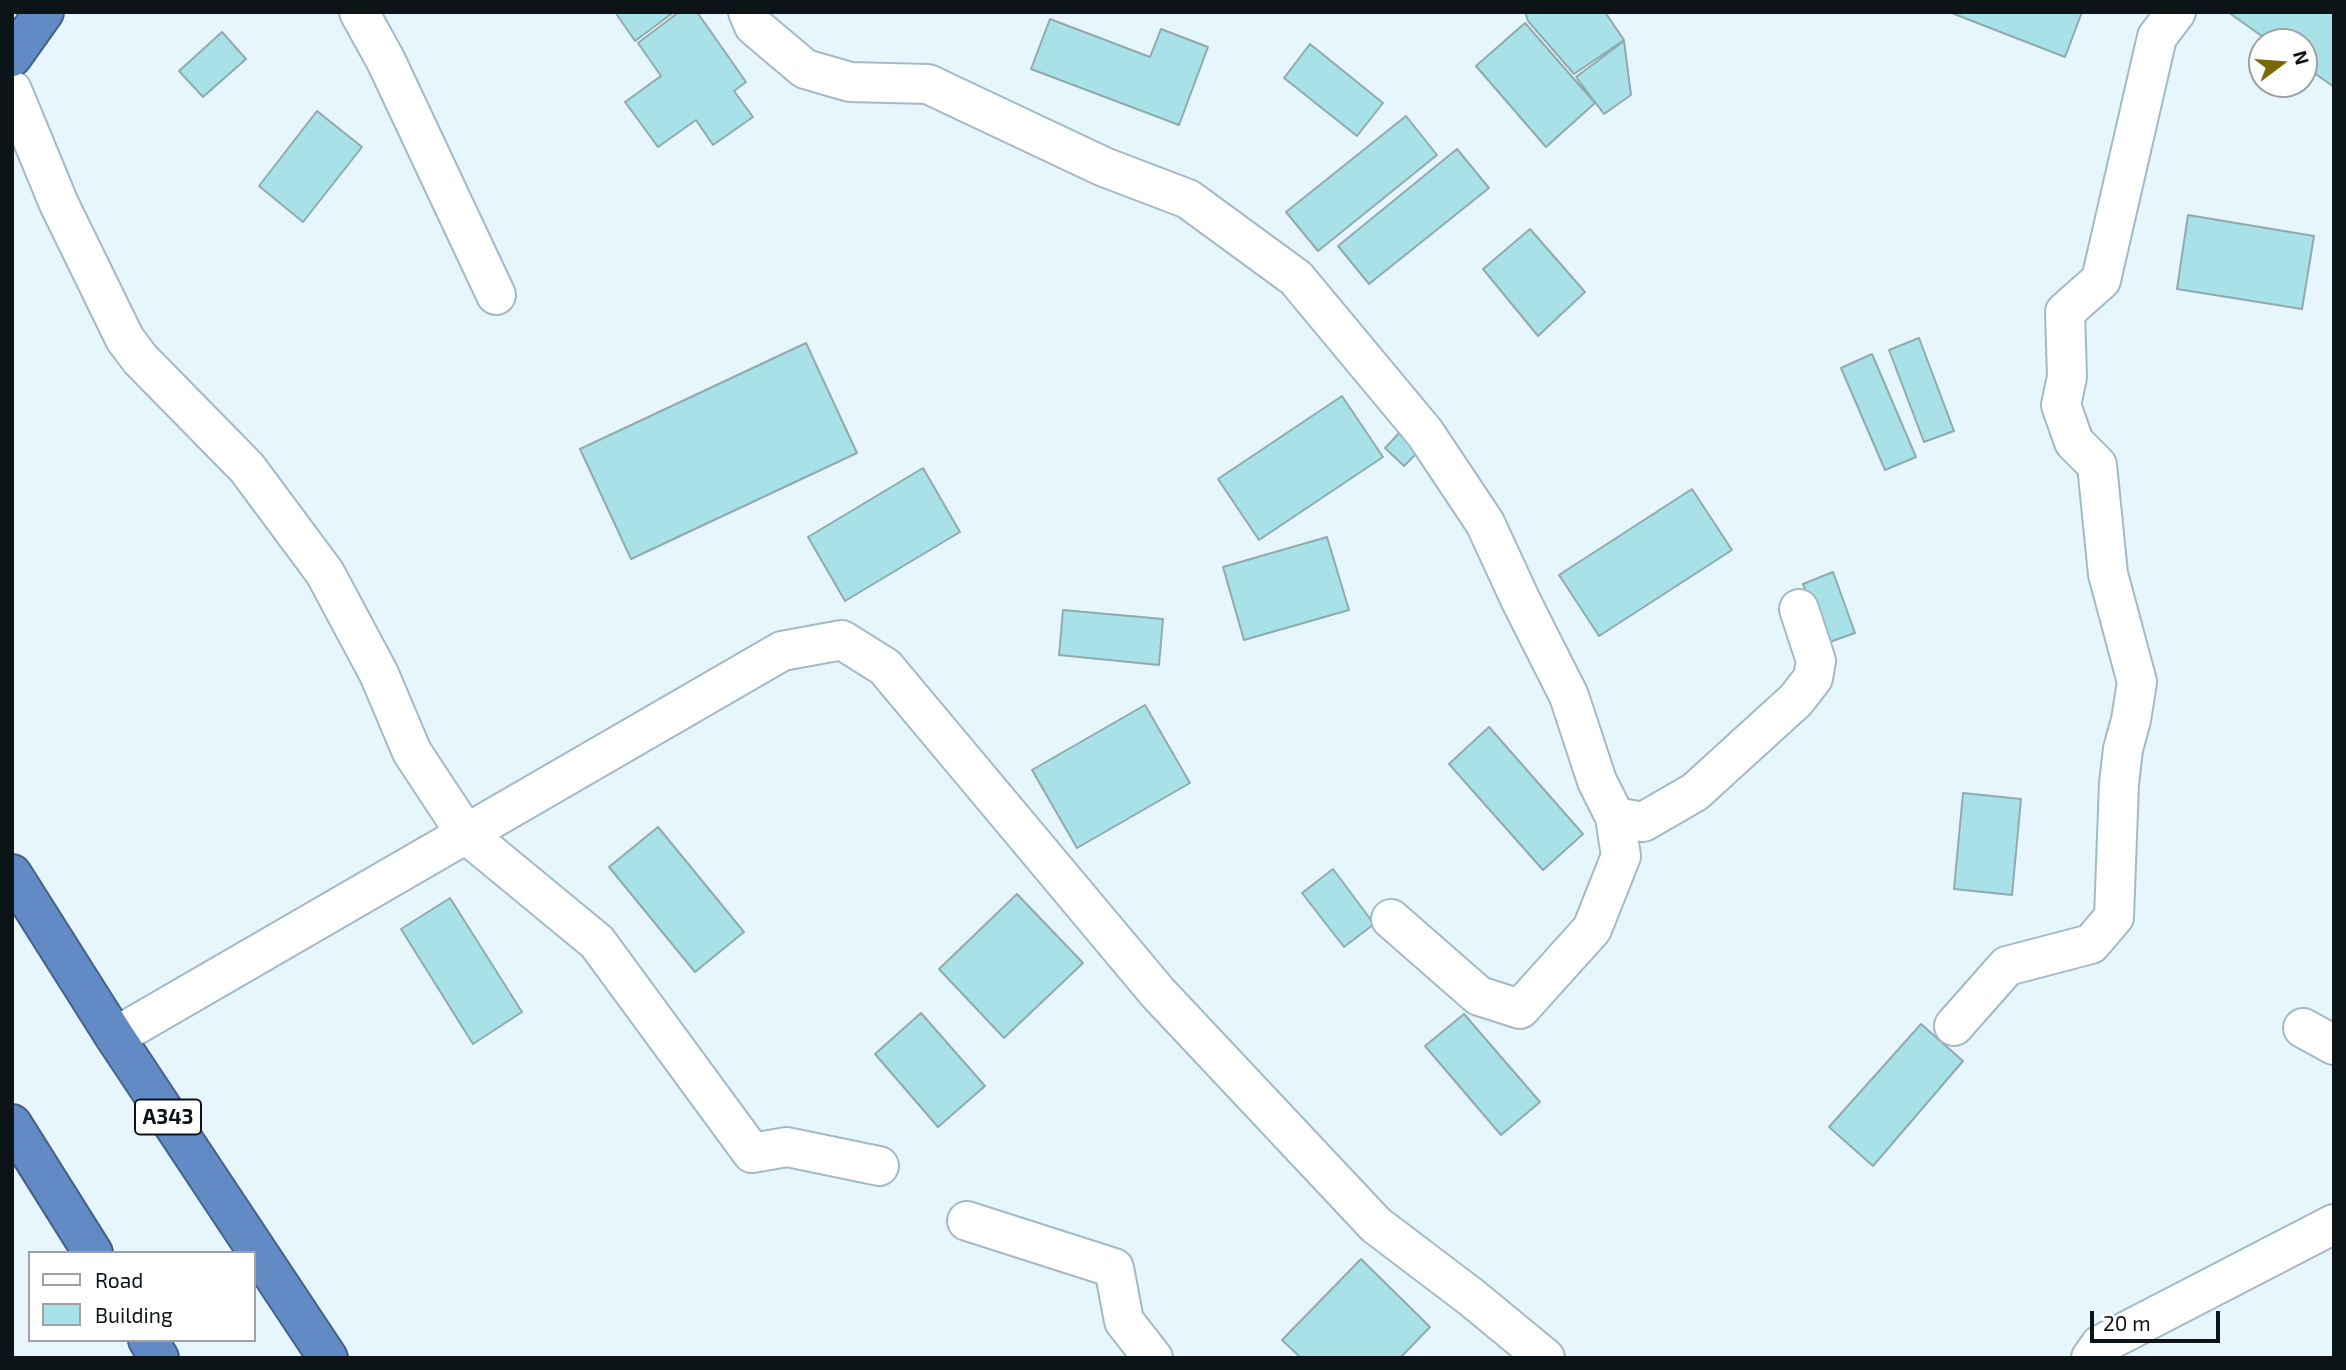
<!DOCTYPE html>
<html>
<head>
<meta charset="utf-8">
<style>
	body { margin:0 }
	#map { position:relative; width:2346px; height:1370px; overflow:hidden; background:#e7f5fd; font-family:"Exo 2",sans-serif }
	canvas { display:block }
	.frame { position:absolute; inset:0; border:14px solid #0c1418; pointer-events:none }
	.legend { position:absolute; left:28px; top:1251px; width:228px; height:91px; box-sizing:border-box; background:#fff; border:2px solid #9ea1a3; margin:0; padding:9px 12px; list-style:none; font-size:21px; color:#0c1418 }
	.legend li { display:flex; align-items:center; gap:14px; height:35px }
	.legend b { width:35px; border:2px solid #9ea1a3 }
	.north { position:absolute; left:2248px; top:28px; width:70px; height:70px; box-sizing:border-box; background:#fff; border:2px solid #9ea1a3; border-radius:50%; rotate:74deg; font-size:19px; font-weight:700; line-height:28px; text-align:center; color:#0c1418 }
	.north::after { content:''; display:block; margin:auto; width:24px; height:32px; background:#796900; clip-path:polygon(50% 0,100% 100%,50% 72%,0 100%) }
	.scale { position:absolute; left:2090px; top:1311px; width:130px; height:32px; box-sizing:border-box; border:4px solid #0c1418; border-top:0; padding-left:9px; font-size:21px; line-height:24px; white-space:nowrap; color:#0c1418; -webkit-text-stroke:5px #fff; paint-order:stroke }
</style>
</head>
<body>
<div id="map">
<canvas width="2346" height="1370"></canvas>
<div class="frame"></div>
<ul class="legend">
<li><b style="height:9px;background:#fff"></b>Road</li>
<li><b style="height:19px;background:#a8e1e7"></b>Building</li>
</ul>
<div class="north">N</div>
<div class="scale">20 m</div>
</div>
<script>
const c = document.querySelector('canvas').getContext('2d');
c.lineJoin = 'round';
function paint(path, color) { c.fillStyle = color; c.fill(path, 'evenodd'); }
function strokePath(path, color, width, dash) { c.strokeStyle = color; c.lineWidth = width; c.lineCap = dash ? 'butt' : 'round'; c.setLineDash(dash || []); c.stroke(path); }
function drawText(font, color, halo, rows, align = 'center') {
  c.font = font + ' "Exo 2",sans-serif'; c.lineWidth = 5; c.setLineDash([]); c.textBaseline = 'middle'; c.strokeStyle = halo; c.fillStyle = color; for (const [text, x, y, turn = 0] of rows) {
    c.save(); c.translate(x, y); c.rotate((+turn || 0) * Math.PI / 180); c.textAlign = isNaN(turn) ? turn : align; if (halo) c.strokeText(text, 0, 0); c.fillText(text, 0, 0); c.restore();
  }
}
const building = new Path2D(`
	M615 12H674L635 41Z
	M679 12H697L746 82 734 91 753 117 713 145 696 120 658 147 625 102 661 76 638 43Z
	M1525 12H1605L1624 40 1574 74 1528 21Z
	M1949 12H2082L2065 57Z
	M2228 12H2334V87L2304 66V42H2270Z
	M1050 19 1150 57 1161 29 1208 47 1179 125 1031 69Z
	M1525 23 1595 103 1546 147 1476 66Z
	M222 32 246 59 203 97 179 71Z
	M1624 41 1631 95 1604 114 1576 77Z
	M1310 44 1383 103 1357 136 1284 78Z
	M317 111 362 147 303 222 259 186Z
	M1406 116 1437 155 1318 251 1286 212Z
	M1457 149 1489 188 1369 284 1338 246Z
	M2188 215 2314 236 2302 309 2177 289Z
	M1530 229 1585 292 1538 336 1483 269Z
	M1919 338 1954 431 1924 442 1889 350Z
	M806 343 857 453 631 559 580 449Z
	M1872 354 1916 457 1885 470 1841 368Z
	M1342 396 1383 457 1259 540 1218 479Z
	M1401 431 1420 450 1404 466 1385 448Z
	M923 468 960 532 845 601 808 537Z
	M1692 489 1732 550 1599 636 1559 575Z
	M1327 537 1349 610 1244 640 1223 567Z
	M1833 572 1855 633 1824 644 1803 584Z
	M1063 610 1163 619 1159 665 1059 655Z
	M1145 705 1190 783 1077 848 1032 770Z
	M1489 727 1583 834 1543 870 1449 764Z
	M1963 793 2021 799 2012 895 1954 889Z
	M658 827 744 932 695 972 609 867Z
	M1333 869 1374 924 1344 947 1302 893Z
	M1017 894 1083 963 1004 1038 939 969Z
	M450 898 522 1012 473 1044 401 929Z
	M921 1013 985 1086 938 1127 875 1054Z
	M1464 1014 1540 1102 1501 1135 1425 1046Z
	M1921 1024 1963 1061 1873 1166 1829 1127Z
	M1361 1259 1430 1327 1400 1358H1301L1282 1340Z`);
const minor = new Path2D(`
	M359 12 386 61 496 295
	M748 12 754 26 805 69 850 82 928 84 1104 167 1188 199 1296 278 1425 433 1485 523 1521 601 1569 696 1597 781 1615 817 1621 856 1592 929 1520 1009 1479 996 1391 919
	M12 90 59 204 125 339 140 359 247 468 325 573 379 674 412 752 466 834 597 942 752 1153 787 1147 879 1166
	M1615 817 1643 822 1695 792 1796 700 1813 678 1816 661 1799 609
	M1954 1026 2007 966 2091 944 2114 917 2119 784 2123 749 2131 720 2137 682 2108 574 2097 465 2074 442 2061 405 2067 377 2065 312 2101 280 2157 37 2176 12
	M2303 1028 2334 1045
	M115 1037 782 651 842 640 885 667 1158 993 1376 1225 1471 1297 1545 1358
	M967 1221 1114 1268 1124 1321 1153 1358
	M2091 1358 2100 1345 2334 1224`);
const highway = new Path2D(`
	M12 57 44 12
	M12 874 115 1037 328 1358
	M12 1124 93 1253
	M148 1340 159 1358`);
const shields = [
	[168,1117,66]
];
const shieldNames = [
	["A343",168,1117]
];
paint(building, '#a8e1e7');
strokePath(building, '#8fabae', 2);
strokePath(minor, '#a3bac6', 42);
strokePath(highway, '#446189', 42);
strokePath(minor, '#fff', 38);
strokePath(highway, '#628bc6', 38);
for (const [x, y, w] of shields) { const box = new Path2D(); box.roundRect(x - w / 2, y - 17.5, w, 35, 5); c.fillStyle = '#fff'; c.fill(box); strokePath(box, '#0c1418', 2); }
drawText('bold 21px', '#0c1418', null, shieldNames);
</script>
</body>
</html>
